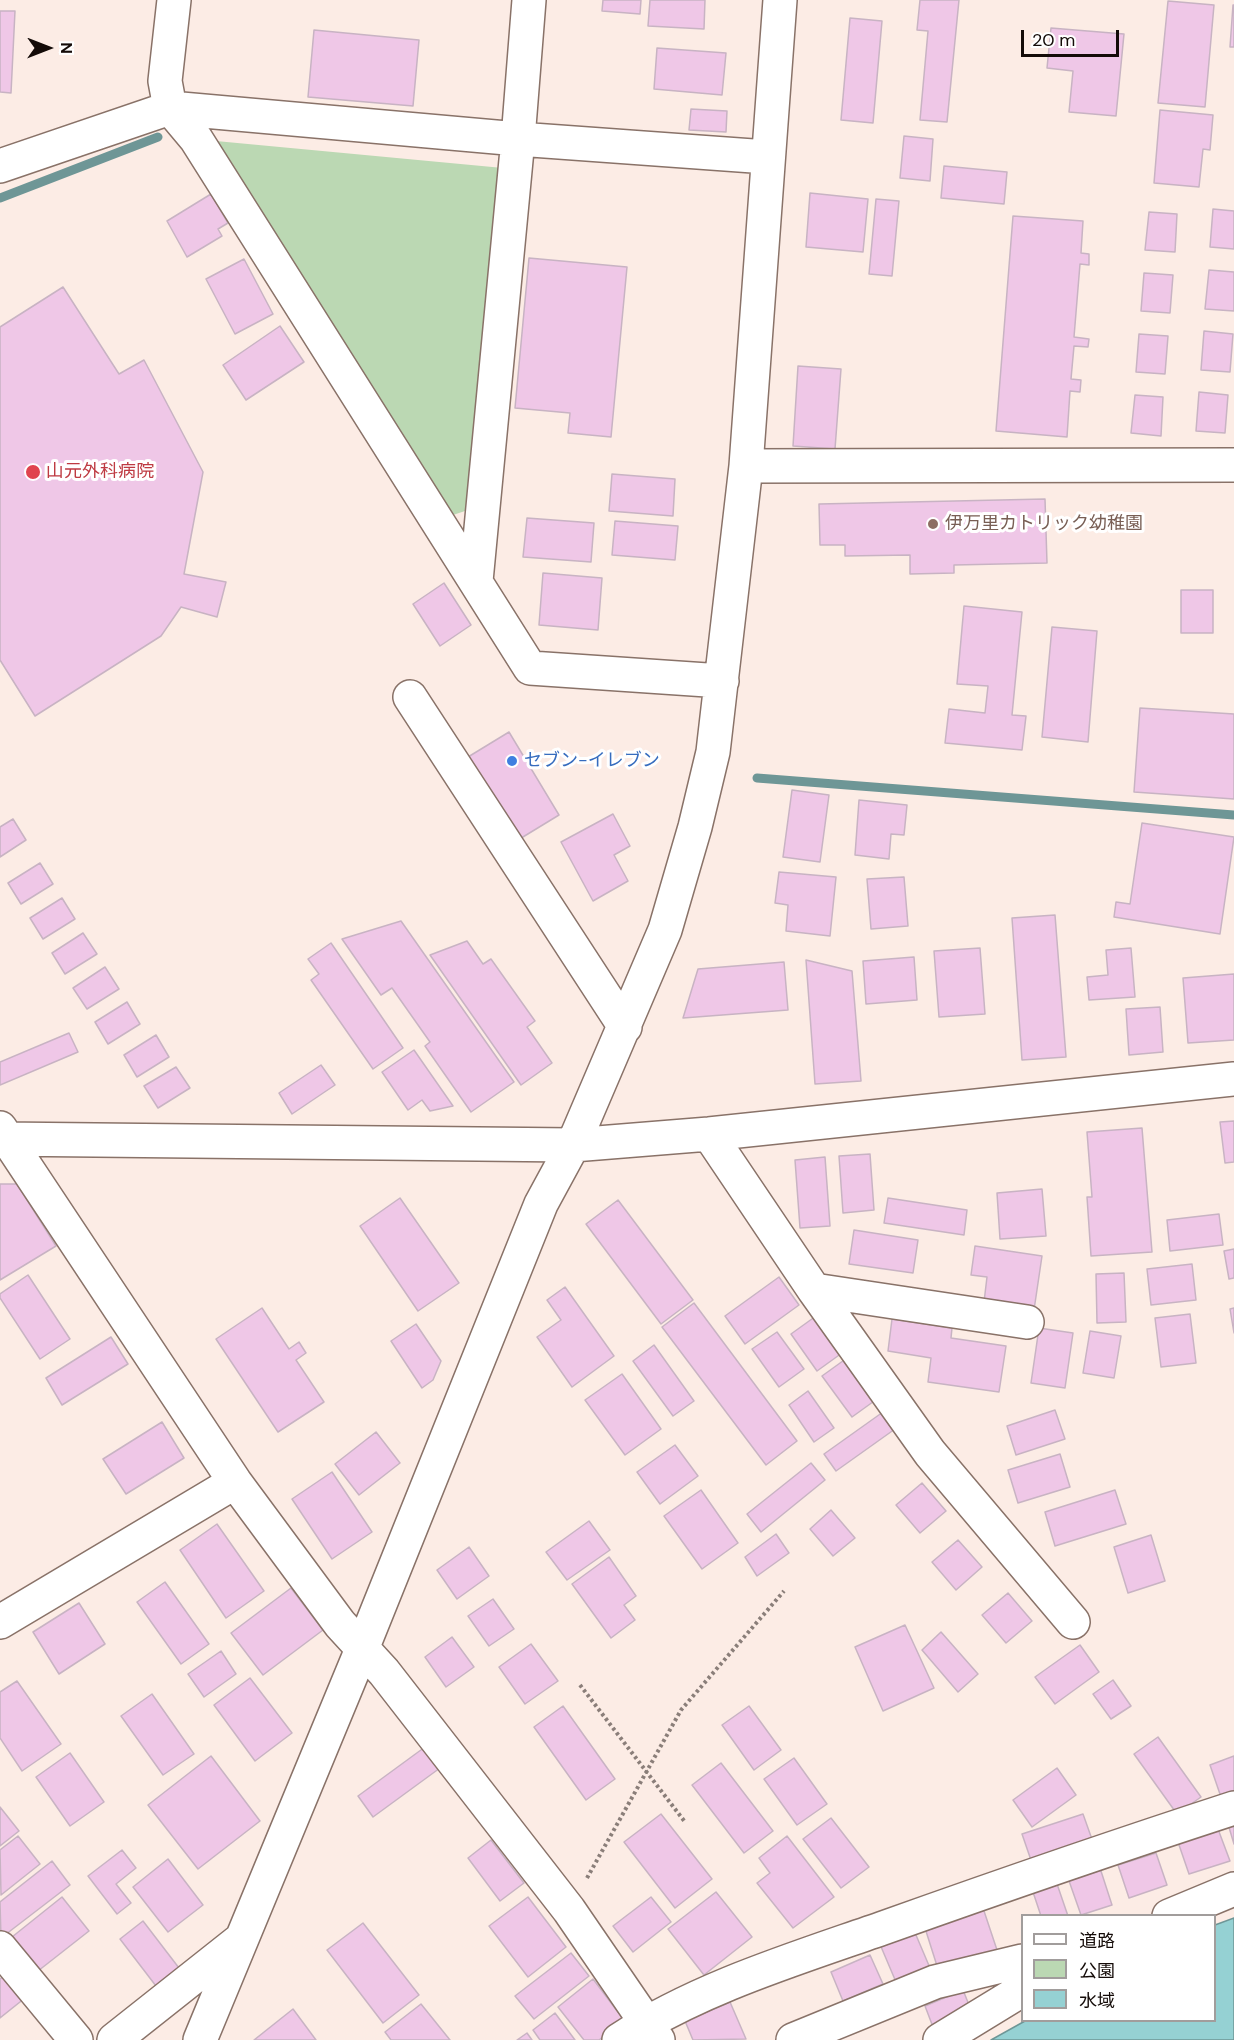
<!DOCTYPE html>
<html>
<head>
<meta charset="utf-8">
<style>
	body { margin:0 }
	#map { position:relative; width:1234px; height:2040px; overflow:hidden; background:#fcece5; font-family:"DM Sans","Noto Sans JP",sans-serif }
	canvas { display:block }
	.legend { position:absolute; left:1021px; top:1914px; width:195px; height:108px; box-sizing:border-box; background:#fff; border:2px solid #a19d9c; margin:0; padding:8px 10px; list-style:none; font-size:18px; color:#140b08 }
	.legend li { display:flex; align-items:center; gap:12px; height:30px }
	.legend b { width:30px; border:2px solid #a19d9c }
	.north { position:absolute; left:18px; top:18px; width:60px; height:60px; -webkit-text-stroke:4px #fff; paint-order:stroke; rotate:90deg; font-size:16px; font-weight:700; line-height:24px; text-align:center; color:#140b08 }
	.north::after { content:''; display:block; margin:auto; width:21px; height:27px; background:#140b08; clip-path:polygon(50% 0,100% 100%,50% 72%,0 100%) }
	.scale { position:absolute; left:1021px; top:30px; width:98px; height:27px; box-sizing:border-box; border:3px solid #140b08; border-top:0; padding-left:8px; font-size:18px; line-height:21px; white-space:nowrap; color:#140b08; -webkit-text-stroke:4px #fff; paint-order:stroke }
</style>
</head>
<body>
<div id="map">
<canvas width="1234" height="2040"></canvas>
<ul class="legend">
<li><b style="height:8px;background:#fff"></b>道路</li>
<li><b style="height:16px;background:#bbd8b3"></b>公園</li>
<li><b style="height:16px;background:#95d1d3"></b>水域</li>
</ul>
<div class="north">N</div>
<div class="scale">20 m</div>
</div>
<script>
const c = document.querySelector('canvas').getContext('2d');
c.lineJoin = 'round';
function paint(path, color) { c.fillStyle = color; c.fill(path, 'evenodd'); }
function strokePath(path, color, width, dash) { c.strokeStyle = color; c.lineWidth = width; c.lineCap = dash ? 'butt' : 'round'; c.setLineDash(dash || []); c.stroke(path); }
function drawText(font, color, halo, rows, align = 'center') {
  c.font = font + ' "DM Sans","Noto Sans JP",sans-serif'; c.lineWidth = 6; c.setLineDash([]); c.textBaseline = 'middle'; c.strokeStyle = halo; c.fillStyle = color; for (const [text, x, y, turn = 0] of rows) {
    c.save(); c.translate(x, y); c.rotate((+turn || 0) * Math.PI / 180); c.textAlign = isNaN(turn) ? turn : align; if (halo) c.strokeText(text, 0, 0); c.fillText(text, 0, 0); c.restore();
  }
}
const green = new Path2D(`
	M216 141 503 168 471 509 453 515Z`);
const water = new Path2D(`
	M1234 1918V2040H991L1025 2021 1214 2020 1215 1925Z`);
const stream = new Path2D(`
	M0 198 158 137
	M757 778 1234 815`);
const building = new Path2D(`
	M603 0H641L640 14 602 11Z
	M650 0H705L704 29 648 26Z
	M920 0H959L947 122 920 120 928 31 917 30Z
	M1168 1 1214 5 1205 107 1158 103Z
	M1233 5H1234V47H1230Z
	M0 11H15L11 93 0 92Z
	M850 18 882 21 873 123 841 120Z
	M1051 28 1124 34 1116 116 1069 112 1073 71 1047 68Z
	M314 30 419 40 413 106 308 97Z
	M657 48 726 53 722 95 654 89Z
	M691 109 727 111 726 132 689 130Z
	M1160 110 1213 115 1210 150 1203 149 1199 187 1154 183Z
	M904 136 933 139 930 181 900 178Z
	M944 166 1007 172 1004 204 941 198Z
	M810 193 868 199 863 252 806 247Z
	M211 194 228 223 218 229 222 236 187 257 167 221Z
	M876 199 899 201 892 276 869 274Z
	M1213 209 1234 211V249L1210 247Z
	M1149 212 1177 214 1175 252 1145 250Z
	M1013 216 1083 221 1081 253 1089 254V265L1080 264 1074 337 1089 339 1088 347 1074 346 1071 379 1081 380 1080 392 1070 391 1067 437 996 431Z
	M529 258 627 267 611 437 568 433 570 413 515 408Z
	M244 259 273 314 235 334 206 279Z
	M1209 270 1234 272V311L1205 309Z
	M1144 273 1173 275 1170 313 1141 311Z
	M63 287 119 374 144 360 203 472 184 574 226 582 217 617 181 607 161 636 35 716 0 660V327Z
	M280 326 304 362 246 400 223 365Z
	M1204 331 1233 334 1230 372 1201 370Z
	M1139 334 1168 336 1165 374 1136 372Z
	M798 366 841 369 835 449 793 446Z
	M1199 392 1228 395 1225 433 1196 431Z
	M1135 395 1163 397 1161 436 1131 433Z
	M612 474 675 479 673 516 609 511Z
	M1045 499 1047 563 954 565V573L910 574V555L845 556V545H820L819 504Z
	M527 518 594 523 591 562 523 557Z
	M615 521 678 526 675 560 612 555Z
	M543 573 602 578 598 630 539 625Z
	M444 583 471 625 440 646 413 604Z
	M1181 590H1213V633H1181Z
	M964 606 1022 612 1012 715 1026 716 1022 750 945 743 949 709 985 713 988 686 957 684Z
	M1052 627 1097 631 1088 742 1042 737Z
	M1140 708 1234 714V799L1134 792Z
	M509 732 559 815 518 840 468 757Z
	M792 790 829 795 820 862 783 857Z
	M859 800 907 805 904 835 891 834 889 859 855 855Z
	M613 814 630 846 614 855 628 881 593 901 561 842Z
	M13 819 26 840 0 857V827Z
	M1142 823 1234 837 1220 934 1114 917 1116 902 1130 904Z
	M40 863 53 884 21 904 8 883Z
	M779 872 836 877 830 936 786 931 788 905 775 903Z
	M904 877 908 926 871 929 867 879Z
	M62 898 75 919 43 939 30 918Z
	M1055 915 1066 1057 1022 1060 1012 918Z
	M401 921 514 1082 471 1112 425 1046 430 1042 392 988 381 995 342 939Z
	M83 933 97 954 65 974 52 953Z
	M467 941 483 964 491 959 535 1021 527 1027 552 1063 521 1085 430 955Z
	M331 943 403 1048 373 1069 311 980 319 974 308 959Z
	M980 948 985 1014 939 1017 934 951Z
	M1131 948 1135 997 1089 1000 1087 977 1108 975 1106 950Z
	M914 957 917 1000 866 1004 863 961Z
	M806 960 852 971 861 1081 815 1084Z
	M784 962 788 1010 683 1018 698 969Z
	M105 967 119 989 87 1009 73 988Z
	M1234 974V1040L1188 1043 1183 978Z
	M127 1002 140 1024 108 1044 95 1022Z
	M1160 1007 1163 1052 1129 1055 1126 1009Z
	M69 1033 78 1052 0 1085V1062Z
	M156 1035 169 1057 137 1077 124 1055Z
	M414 1050 453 1106 430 1111 422 1100 408 1110 382 1072Z
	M321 1065 335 1085 292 1114 279 1093Z
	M176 1067 190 1088 158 1108 144 1086Z
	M1234 1121V1162L1225 1163 1220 1122Z
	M1142 1128 1152 1252 1091 1256 1087 1197H1092L1087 1132Z
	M870 1154 874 1210 843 1213 839 1156Z
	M825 1157 830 1226 800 1228 795 1160Z
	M0 1184H17L56 1246 0 1280Z
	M1042 1189 1046 1236 1000 1239 997 1193Z
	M400 1198 459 1283 418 1311 360 1226Z
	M888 1198 967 1210 964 1235 884 1223Z
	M618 1200 693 1300 661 1324 586 1224Z
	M1219 1214 1223 1245 1170 1251 1167 1220Z
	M854 1230 918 1240 913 1273 849 1264Z
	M975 1246 1042 1256 1034 1310 984 1302 987 1277 971 1275Z
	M1234 1249V1278L1229 1279 1224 1251Z
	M1192 1264 1196 1300 1151 1305 1147 1269Z
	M1124 1273 1126 1322 1097 1323 1096 1274Z
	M28 1275 70 1339 40 1359 0 1298V1294Z
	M779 1277 799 1305 745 1344 725 1316Z
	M565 1287 614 1356 572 1387 537 1337 561 1320 547 1300Z
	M694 1303 797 1441 766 1465 662 1327Z
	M262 1308 289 1349 299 1342 306 1353 296 1360 324 1402 278 1432 216 1339Z
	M1234 1308V1333L1230 1309Z
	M1190 1314 1196 1363 1161 1367 1155 1318Z
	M816 1316 842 1353 817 1371 791 1334Z
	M892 1319 952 1328 951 1338 1006 1346 999 1392 928 1382 931 1358 888 1351Z
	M416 1324 441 1361 433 1380 422 1388 391 1341Z
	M1039 1328 1073 1333 1065 1388 1031 1383Z
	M1090 1331 1121 1336 1114 1378 1083 1373Z
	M777 1332 804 1369 779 1387 752 1349Z
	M111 1337 128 1364 62 1405 46 1378Z
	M654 1345 694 1401 673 1416 633 1361Z
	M847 1358 877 1399 852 1417 822 1376Z
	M622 1374 661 1429 625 1455 585 1400Z
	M808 1391 834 1428 814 1442 789 1405Z
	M1055 1410 1065 1439 1016 1455 1007 1426Z
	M883 1412 895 1429 836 1471 824 1454Z
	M162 1422 184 1458 126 1494 103 1459Z
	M376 1432 400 1463 359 1495 335 1464Z
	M675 1445 698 1476 660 1504 637 1472Z
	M1060 1454 1070 1487 1018 1503 1008 1470Z
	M811 1463 825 1480 761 1532 747 1514Z
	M332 1472 372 1532 332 1559 292 1499Z
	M922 1483 946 1511 920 1533 896 1505Z
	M701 1490 738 1543 702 1569 664 1516Z
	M1115 1490 1126 1524 1055 1546 1045 1512Z
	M831 1510 855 1538 833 1556 810 1529Z
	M589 1521 610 1550 567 1580 546 1552Z
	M217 1524 264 1591 226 1618 180 1550Z
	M776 1534 789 1553 757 1576 745 1557Z
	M1151 1535 1165 1581 1128 1593 1114 1547Z
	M958 1540 982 1567 956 1590 932 1562Z
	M469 1547 489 1576 457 1599 437 1570Z
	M609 1557 636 1596 624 1605 635 1620 611 1638 572 1584Z
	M165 1582 209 1644 181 1664 137 1602Z
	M291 1588 323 1630 263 1675 231 1633Z
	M1008 1593 1032 1621 1006 1643 982 1615Z
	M493 1599 514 1629 489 1646 468 1616Z
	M79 1603 105 1644 59 1674 33 1632Z
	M905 1625 934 1688 883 1711 855 1647Z
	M941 1632 978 1674 958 1692 922 1650Z
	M452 1637 474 1667 446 1687 425 1657Z
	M531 1644 558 1681 525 1704 499 1667Z
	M1080 1645 1099 1672 1055 1704 1035 1677Z
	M221 1651 236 1674 204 1697 188 1674Z
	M250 1678 292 1733 255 1761 214 1705Z
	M1113 1680 1131 1706 1111 1719 1093 1694Z
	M17 1681 61 1744 22 1771 0 1738V1692Z
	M152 1694 194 1754 163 1775 121 1716Z
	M563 1706 615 1779 586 1800 534 1727Z
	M749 1706 781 1750 754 1770 722 1725Z
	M1158 1737 1201 1797 1177 1814 1134 1754Z
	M425 1747 440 1768 373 1817 358 1796Z
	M70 1753 104 1802 70 1826 36 1777Z
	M211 1756 260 1821 198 1869 148 1805Z
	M1234 1756V1795L1222 1800 1210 1765Z
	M794 1758 827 1804 797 1825 764 1779Z
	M721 1763 773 1831 744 1853 692 1785Z
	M1057 1768 1076 1795 1032 1827 1013 1800Z
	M0 1807 19 1831 0 1846Z
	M661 1814 712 1879 675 1908 624 1842Z
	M1083 1814 1094 1845 1033 1866 1022 1834Z
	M831 1818 869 1867 841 1888 803 1839Z
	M1234 1822V1844L1228 1824Z
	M1218 1829 1230 1861 1189 1874 1178 1842Z
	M18 1836 40 1864 1 1895 0 1850Z
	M787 1836 834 1897 793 1928 757 1883 770 1873 759 1858Z
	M491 1840 524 1883 500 1901 468 1858Z
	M122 1850 136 1868 116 1884 131 1903 117 1914 88 1876Z
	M1156 1853 1167 1885 1129 1898 1118 1865Z
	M168 1859 203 1905 168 1932 133 1887Z
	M52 1861 70 1885 1 1938 0 1902Z
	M1100 1868 1112 1905 1081 1915 1068 1878Z
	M1056 1881 1068 1916H1041L1032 1889Z
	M716 1892 752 1937 704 1975 668 1929Z
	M62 1897 89 1931 38 1971 12 1937Z
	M528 1897 566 1947 528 1977 489 1926Z
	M651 1897 671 1922 633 1952 613 1926Z
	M983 1908 997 1950 938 1969 925 1928Z
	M143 1921 179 1968 156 1986 120 1939Z
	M363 1923 419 1995 383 2023 327 1950Z
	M913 1928 930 1968 896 1982 879 1942Z
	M571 1953 589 1976 534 2019 515 1996Z
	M870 1955 883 1984 843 2001 831 1972Z
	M7 1974 25 1998 0 2018V1979Z
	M593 1979 624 2020 599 2040H584L558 2007Z
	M963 1990 971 2010 933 2027 925 2006Z
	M730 2002 746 2039 693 2040 685 2021Z
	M421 2004 450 2040H391L385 2032Z
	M293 2009 316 2040H254Z
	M555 2013 575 2040H540L533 2030Z
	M527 2033 532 2040H517Z`);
const path = new Path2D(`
	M580 1685 685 1822
	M587 1878 681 1710 784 1591`);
const minor = new Path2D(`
	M174 0 165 81 170 108 196 139 530 668 722 681
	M0 166 170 108 518 139 767 157
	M746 466 1234 465
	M476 581 518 139 529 0
	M410 697 625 1027
	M0 1128 235 1482 340 1624 384 1672 569 1910 658 2040
	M709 1134 814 1290 930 1453 1073 1622
	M0 1139 573 1145 709 1134 1234 1079
	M814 1290 1027 1322
	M0 1622 235 1482
	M1169 1916 1234 1889
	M0 1948 76 2040
	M114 2040 239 1941
	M200 2040 362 1649 541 1204 573 1145 665 930 695 827 713 752 746 466 780 0
	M619 2040C701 1987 795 1959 886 1927 1001 1886 1117 1846 1234 1808
	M793 2040 935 1982 1022 1961
	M940 2040 1022 1990`);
const markers = [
	[33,472,8,"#e0444e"],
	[933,524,6,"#8d6e63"],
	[512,761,6,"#3f7fe0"]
];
const healthNames = [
	["山元外科病院",46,472]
];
const educationNames = [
	["伊万里カトリック幼稚園",945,524]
];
const shopNames = [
	["セブン-イレブン",524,761]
];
paint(green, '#bbd8b3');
paint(water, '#95d1d3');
strokePath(water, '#6e9696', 1.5);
strokePath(stream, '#6e9696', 9);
paint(building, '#efc7e7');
strokePath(building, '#c8b3c3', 1.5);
strokePath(minor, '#897268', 36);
strokePath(path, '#8a7e79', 4, [3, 3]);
strokePath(minor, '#fff', 33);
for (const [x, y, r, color] of markers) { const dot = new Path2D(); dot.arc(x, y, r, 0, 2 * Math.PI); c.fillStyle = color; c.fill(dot); strokePath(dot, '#fff', 2); }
drawText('18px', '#be3a42', '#fff', healthNames, 'left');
drawText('18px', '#785e54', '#fff', educationNames, 'left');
drawText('18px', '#366cbe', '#fff', shopNames, 'left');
</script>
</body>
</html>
